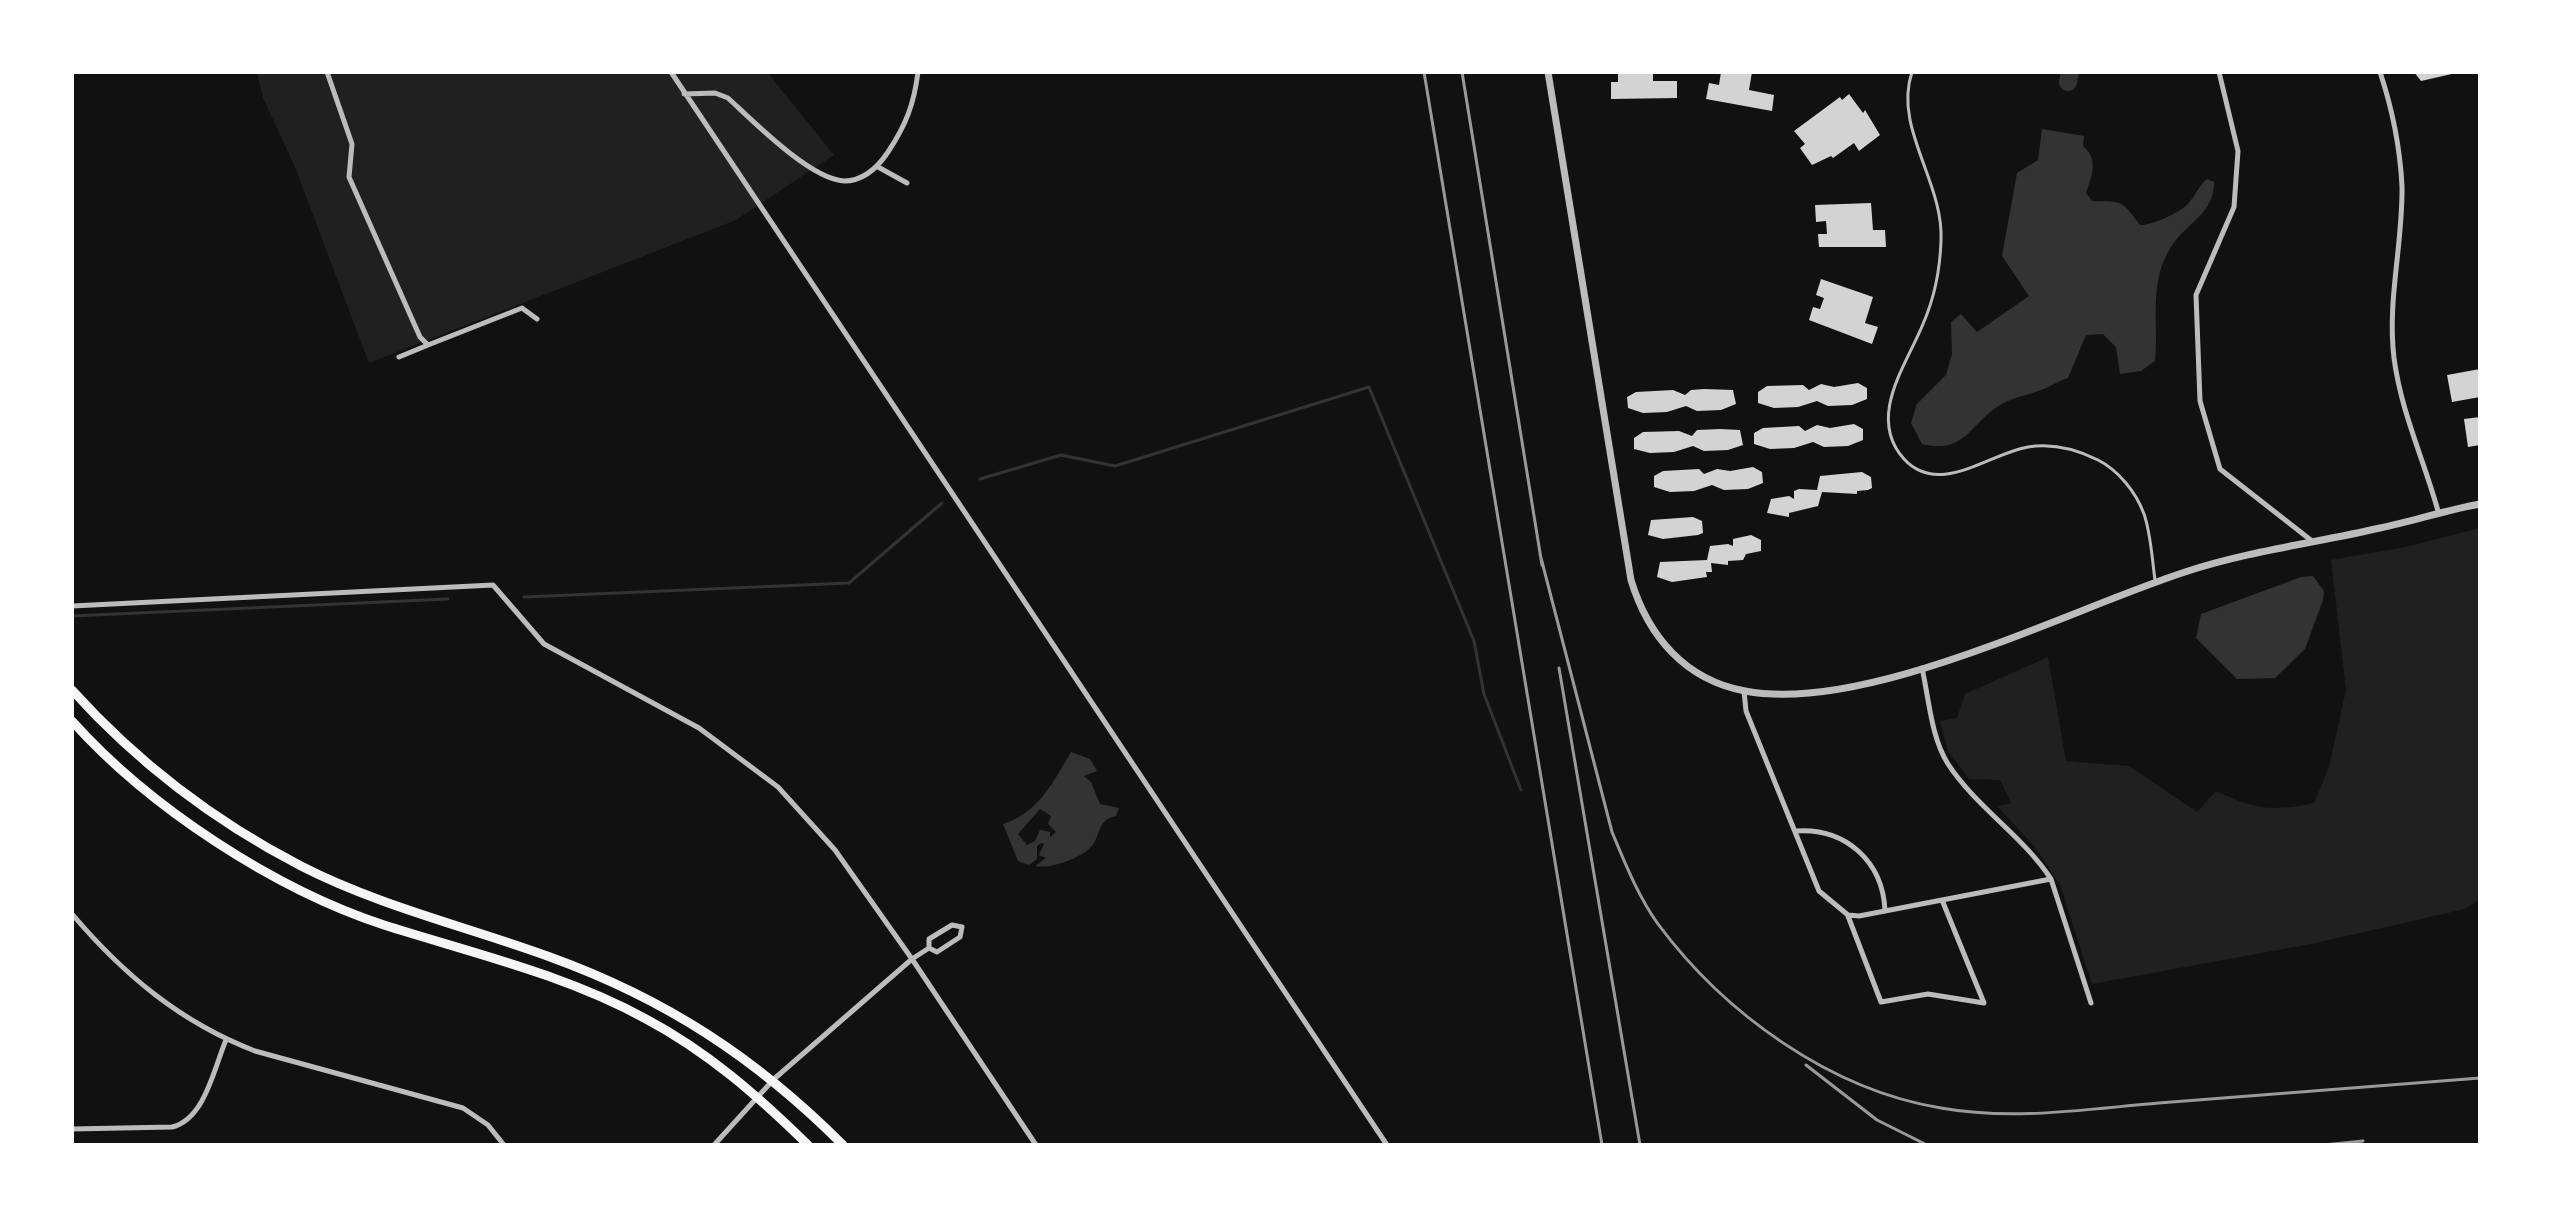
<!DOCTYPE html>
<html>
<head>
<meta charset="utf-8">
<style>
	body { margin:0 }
	#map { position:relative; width:2552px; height:1217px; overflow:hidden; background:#111; font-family:"Exo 2",sans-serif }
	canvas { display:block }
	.frame { position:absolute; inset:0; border:74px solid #fff; pointer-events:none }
</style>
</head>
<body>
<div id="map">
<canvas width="2552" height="1217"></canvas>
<div class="frame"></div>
</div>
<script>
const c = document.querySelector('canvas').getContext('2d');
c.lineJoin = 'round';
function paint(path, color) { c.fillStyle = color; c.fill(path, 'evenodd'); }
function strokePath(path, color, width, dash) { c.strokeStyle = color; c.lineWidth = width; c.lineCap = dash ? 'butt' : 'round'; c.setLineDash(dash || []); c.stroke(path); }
const green = new Path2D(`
	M257 72H767L834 155 736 220 369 363 295 167 263 98Z
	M2480 528V899L2465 909 2311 944 2092 984 2060 885 2035 847 1997 806 2011 803 2000 780 1969 779 1948 751 1940 721 1957 718 1965 694 2048 657 2066 761 2129 766 2197 812 2216 791C2255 809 2271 812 2314 803L2329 767 2346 690 2331 560 2406 547Z`);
const water = new Path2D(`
	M2042 129 2084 136 2083 146C2099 160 2092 175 2086 193L2092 201C2122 202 2120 198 2140 225 2150 226 2179 213 2187 205 2195 197 2198 186 2207 179L2214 182C2215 213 2185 224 2171 247 2148 282 2159 323 2155 361L2141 371 2120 374 2116 347 2103 334 2086 335 2068 378C2057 381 2049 388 2038 391 2023 397 2011 397 1997 407 1968 427 1964 454 1922 444L1911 423 1917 404 1946 375 1952 354 1951 322 1961 314 1977 332 2029 296 2002 256 2017 173 2038 160Z
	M2313 576 2324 591 2323 600 2305 649 2275 678 2237 679 2196 638 2201 614 2301 577Z
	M1071 752 1090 759 1097 771 1084 776 1091 782 1100 804 1119 808 1116 816C1095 820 1102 838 1089 849 1077 859 1051 869 1035 866L1046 858 1039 855 1044 844 1041 843 1037 846V859L1029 865 1018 861 1003 824C1038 813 1052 784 1071 752ZM1040 809 1051 816 1048 824 1056 832 1050 837V832L1040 830 1035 841 1027 845 1018 834Z`);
const stream = new Path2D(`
	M980 479 1061 455 1115 466 1369 387 1474 641 1484 694 1521 790
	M524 597 849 583 942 503
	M72 616 448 599`);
const river = new Path2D(`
	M2068 82 2070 72`);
const building = new Path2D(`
	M1618 72H1653V81H1677V98L1611 99V82H1618Z
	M1721 72H1752L1749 90 1774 95 1772 111 1706 99 1709 83 1719 85Z
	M2414 72H2456V73L2421 81Z
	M1849 94 1863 113 1865 110 1880 135 1859 151 1854 143 1833 158 1831 156 1812 165 1800 148 1805 144 1794 131 1840 97 1842 100Z
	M1871 203 1873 230H1885L1886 247H1819L1818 234H1827L1826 221 1816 222 1815 205Z
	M1821 279 1873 297 1865 323 1878 327 1872 344 1809 320 1813 307 1820 309 1824 298 1816 295Z
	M2480 369V397L2452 402 2447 375Z
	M1858 383 1867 388V399L1852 405 1828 406 1817 401 1798 407 1774 408 1758 403V392L1767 386 1803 385 1809 390 1821 384 1834 387Z
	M1704 389 1733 390 1736 404 1721 410 1697 411 1686 406 1667 412 1643 413 1628 408 1627 397 1636 392 1673 390 1685 395 1691 390Z
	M2480 417V445L2468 447 2464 419Z
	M1854 424 1863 429V440L1848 446 1824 447 1813 442 1794 448 1770 449 1754 444V433L1763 428 1799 426 1805 431 1817 425 1830 428Z
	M1720 429 1740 430 1743 445 1728 450 1704 451 1693 446 1674 452 1650 453 1634 449V438L1643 432 1679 431 1692 436 1697 430Z
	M1753 467 1762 472 1763 483 1748 489 1724 490 1712 485 1694 491 1670 492 1654 487V476L1663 471 1699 469 1704 474 1717 469 1730 471Z
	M1862 472 1871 477 1872 488 1868 490 1857 491V494L1822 492 1818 506 1789 513V517L1767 513 1771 499 1789 496 1794 499V491L1799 489 1817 490 1820 476Z
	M1693 517 1702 521 1703 533 1698 535 1663 539 1648 535 1651 520Z
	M1751 535 1761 540V551L1746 554 1743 560 1728 561V565L1711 563 1712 572H1706L1707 577 1672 582 1657 577 1660 562 1707 560 1710 546 1728 544 1733 546V539Z`);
const service = new Path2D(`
	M1912 72C1893 128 1944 182 1941 241 1940 269 1934 299 1923 324 1907 364 1866 417 1904 459 1939 497 1988 454 2028 447 2052 443 2076 449 2098 460 2118 470 2136 492 2144 514 2151 534 2152 559 2155 580`);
const minor = new Path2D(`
	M327 72 352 144 349 177 420 337 428 345 522 308 537 319
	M671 72 1387 1145
	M2219 72 2238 151 2234 207 2196 295 2200 401 2220 469 2312 541
	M2380 72C2392 108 2400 148 2402 186 2403 244 2387 300 2394 358 2401 412 2424 460 2438 511
	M684 94 715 93 728 98C753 121 810 179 844 181 864 181 878 167 888 152 906 125 914 104 918 72
	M878 167 907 183
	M399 357 428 345
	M72 606 493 585 544 644 699 728 778 787 835 850 912 959 774 1079 714 1145
	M1922 668C1929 699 1931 737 1948 764 1977 808 2022 835 2051 879
	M1744 691 1746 711 1819 891 1848 915 1859 916 2051 879 2091 1003
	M1795 831C1845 827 1883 861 1885 911
	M72 914C124 975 180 1022 255 1051L463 1108 488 1125 504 1145
	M1848 916 1881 1002 1928 994 1984 1003 1942 900
	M929 948 937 952 960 937 962 927 952 925 929 939V948L912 959 1036 1145
	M72 1129 172 1127C205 1119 214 1068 226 1040`);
const tertiary = new Path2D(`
	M1548 72 1631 580C1648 636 1685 680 1745 691 1866 714 2068 610 2185 572 2249 551 2315 543 2380 528 2414 521 2446 510 2480 504`);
const primary = new Path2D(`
	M72 690C137 762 214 821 301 866 379 906 468 927 550 957 666 999 756 1058 843 1145
	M72 721C149 807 274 889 384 925 472 953 564 974 646 1019 708 1052 758 1096 808 1145`);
const rail = new Path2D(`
	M1424 72 1602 1145
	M1462 72 1542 565
	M1540 554 1612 832C1625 863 1638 896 1658 924 1724 1013 1830 1090 1941 1108 2014 1121 2087 1109 2159 1103 2266 1095 2373 1086 2480 1078
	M1559 668 1640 1145
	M1806 1065 1877 1120 1927 1145
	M2324 1145 2363 1141`);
paint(green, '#202020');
paint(water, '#333');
strokePath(stream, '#333', 3);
strokePath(river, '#333', 18);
paint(building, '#d3d3d3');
strokePath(service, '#bcbcbc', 3);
strokePath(minor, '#bcbcbc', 5);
strokePath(tertiary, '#bcbcbc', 7);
strokePath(primary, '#f5f5f5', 9);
strokePath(rail, '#9a9a9a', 3);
</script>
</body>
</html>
